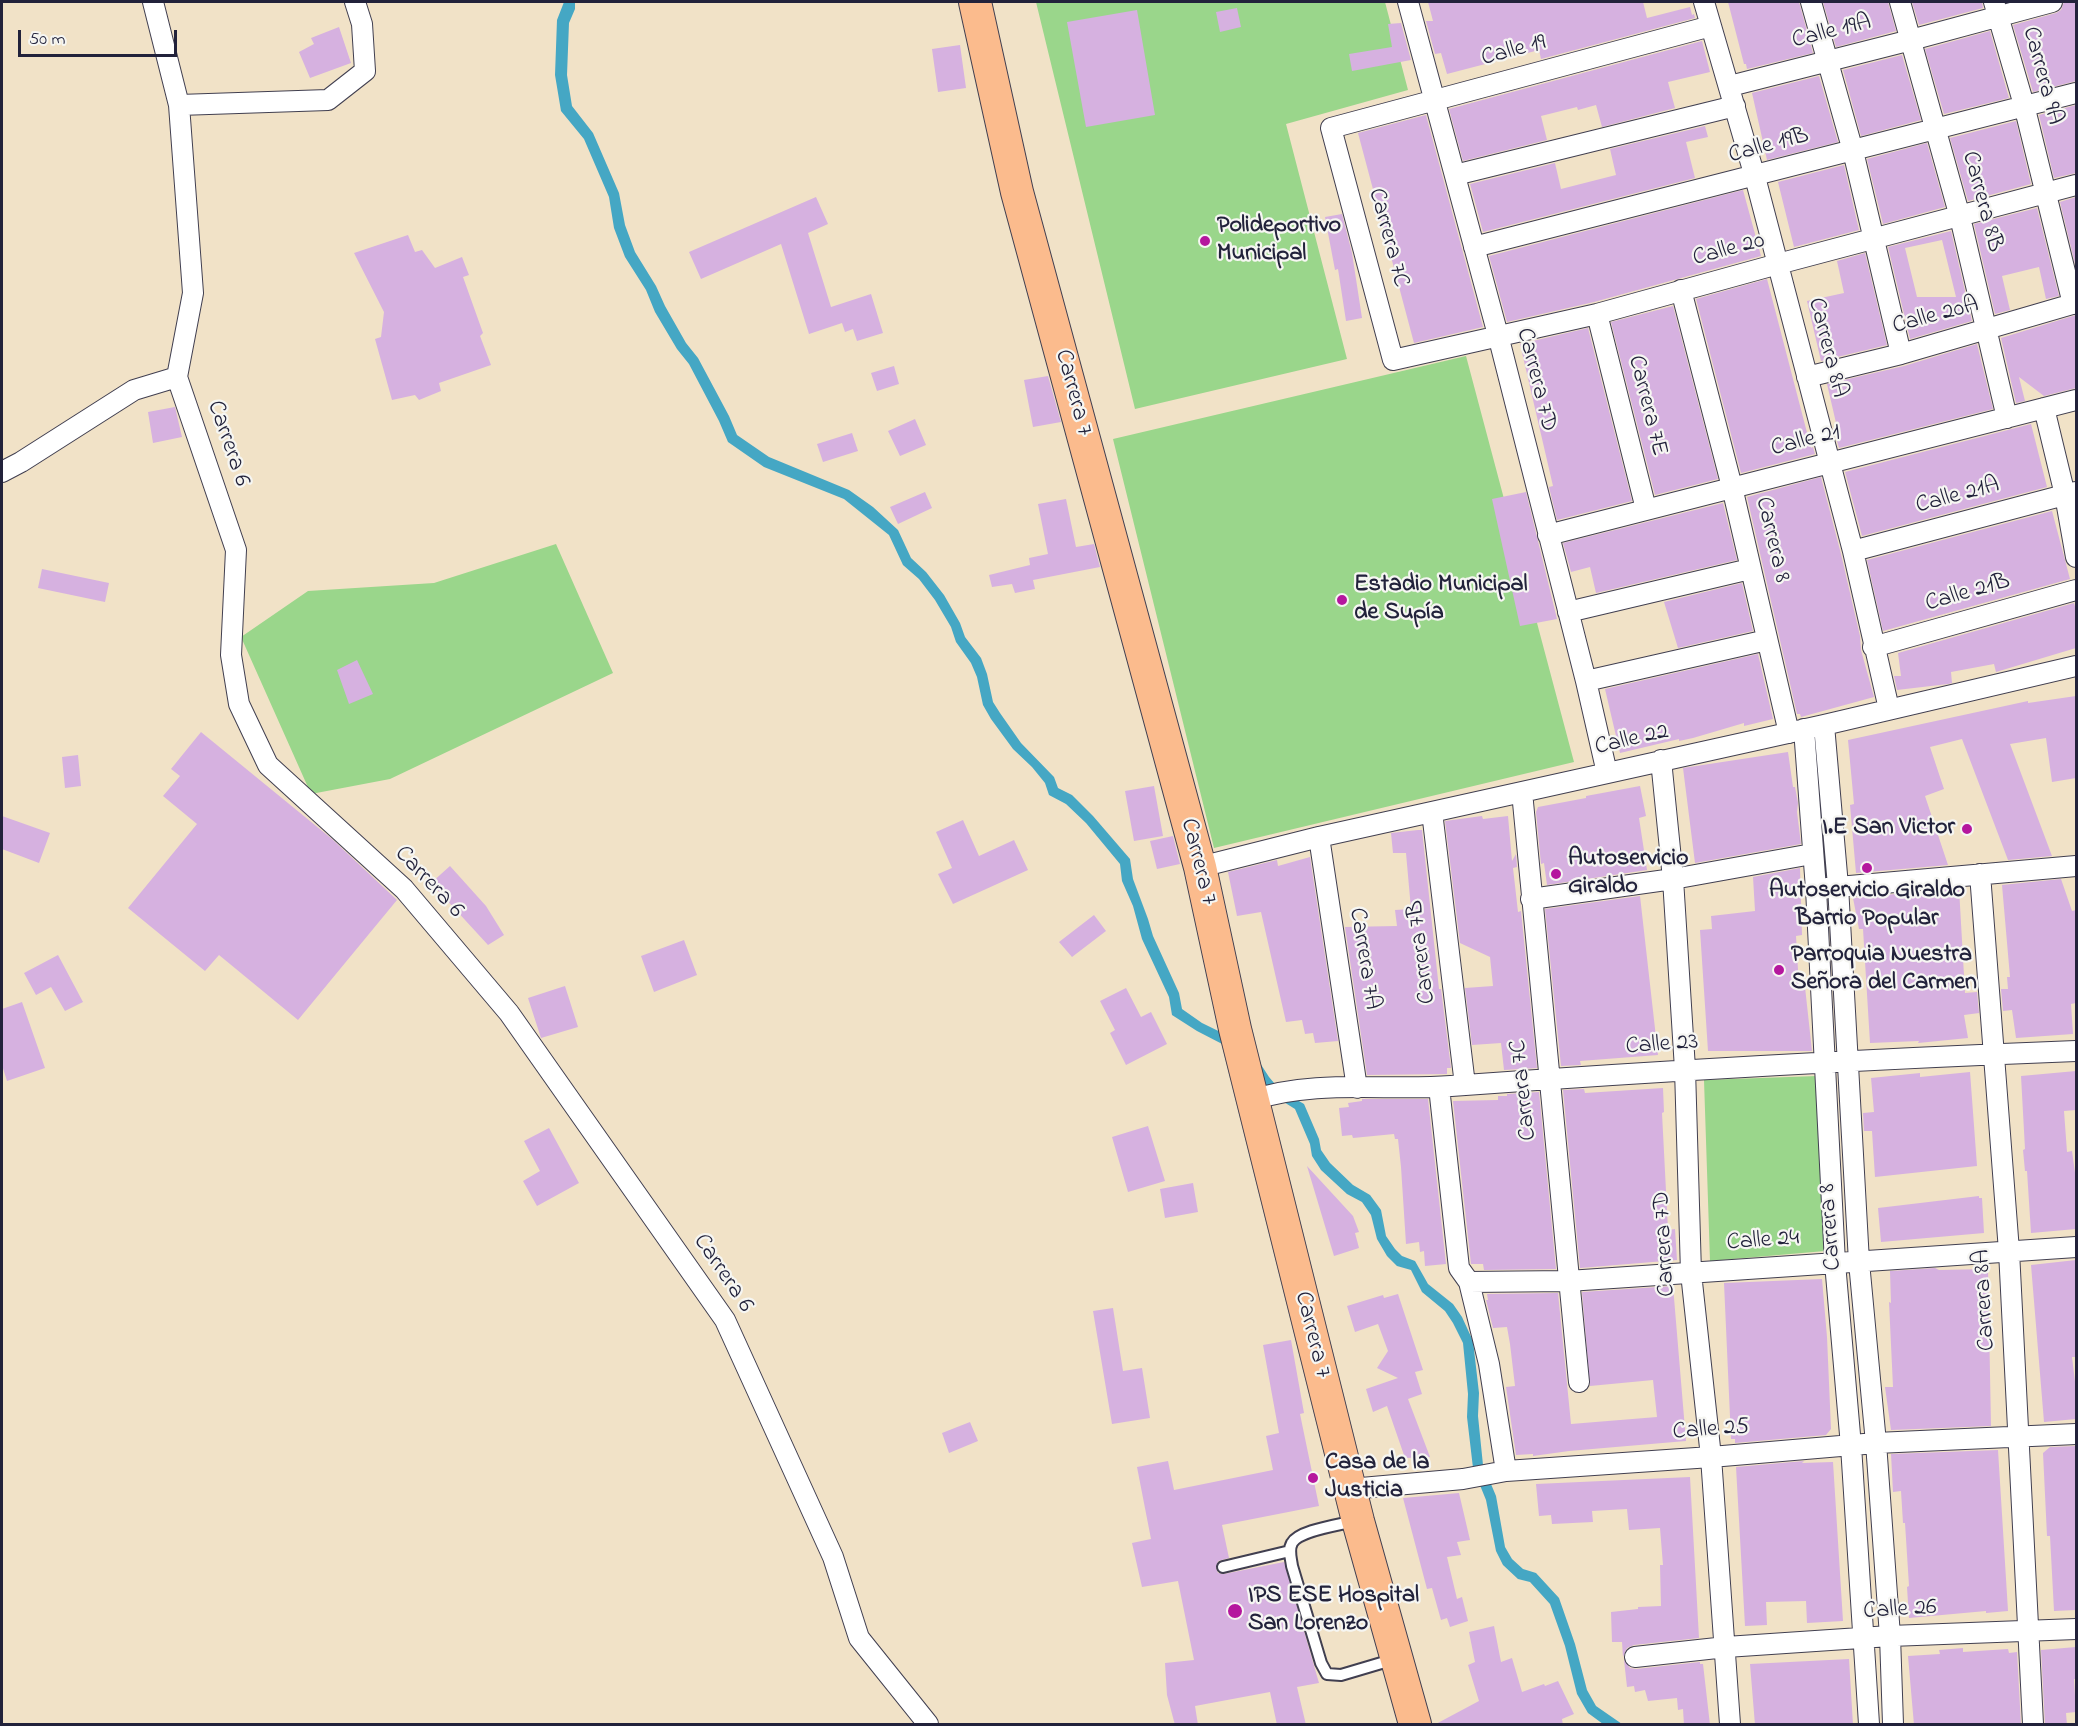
<!DOCTYPE html>
<html>
<head>
<meta charset="utf-8">
<style>
	body { margin:0 }
	#map { position:relative; width:2078px; height:1726px; overflow:hidden; background:#f1e2c7; font-family:"Indie Flower",sans-serif }
	canvas { display:block }
	.frame { position:absolute; inset:0; border:3px solid #22223b; pointer-events:none }
	.scale { position:absolute; left:18px; top:30px; width:159px; height:27px; box-sizing:border-box; border:3px solid #22223b; border-top:0; padding-left:8px; font-size:18px; line-height:21px; white-space:nowrap; color:#22223b; -webkit-text-stroke:4px #f6f6f2; paint-order:stroke }
</style>
</head>
<body>
<div id="map">
<canvas width="2078" height="1726"></canvas>
<div class="frame"></div>
<div class="scale">50 m</div>
</div>
<script>
const c = document.querySelector('canvas').getContext('2d');
c.lineJoin = 'round';
function paint(path, color) { c.fillStyle = color; c.fill(path, 'evenodd'); }
function strokePath(path, color, width, dash) { c.strokeStyle = color; c.lineWidth = width; c.lineCap = dash ? 'butt' : 'round'; c.setLineDash(dash || []); c.stroke(path); }
function drawText(font, color, halo, rows, align = 'center') {
  c.font = font + ' "Indie Flower",sans-serif'; c.lineWidth = 4.5; c.setLineDash([]); c.textBaseline = 'middle'; c.strokeStyle = halo; c.fillStyle = color; for (const [text, x, y, turn = 0] of rows) {
    c.save(); c.translate(x, y); c.rotate((+turn || 0) * Math.PI / 180); c.textAlign = isNaN(turn) ? turn : align; if (halo) c.strokeText(text, 0, 0); c.fillText(text, 0, 0); c.restore();
  }
}
const green = new Path2D(`
	M1036 2H1385L1408 90 1286 124 1347 359 1135 409Z
	M1466 356 1574 762 1214 848 1113 439Z
	M556 544 613 673 390 779 311 794 241 637 308 591 434 583Z
	M1817 1076 1825 1251 1710 1261 1704 1080Z`);
const water = new Path2D(`
	M564 2H575V9L569 23 567 75 572 106 593 133 619 193 625 225 635 252 656 286 665 306 686 343 698 358 729 416 737 435 769 457 849 490 873 507 898 530 911 558 926 572 944 595 960 623 965 637 981 658 987 674 993 702 1000 713 1021 743 1054 777 1058 788 1072 795 1093 816 1130 859 1133 879 1148 919 1153 936 1179 993 1182 1009 1202 1023 1249 1046 1269 1077 1280 1090 1304 1104 1319 1139 1321 1150 1330 1163 1353 1185 1370 1195 1381 1210 1386 1236 1395 1249 1402 1256 1415 1261 1428 1284 1453 1304 1462 1317 1473 1341 1479 1393 1478 1416 1483 1465 1496 1496 1505 1547 1512 1559 1523 1569 1536 1573 1559 1598 1575 1644 1587 1690 1596 1706 1622 1724H1603L1588 1713 1577 1694 1565 1646 1550 1604 1530 1582 1518 1579 1503 1565 1496 1551 1486 1500 1473 1468 1467 1417 1468 1394 1463 1343 1453 1323 1445 1311 1422 1292 1411 1270 1397 1266 1387 1256 1377 1239 1371 1215 1362 1202 1347 1194 1321 1170 1312 1156 1310 1144 1295 1109 1271 1094 1228 1047 1197 1031 1172 1015 1169 997 1142 939 1133 906 1122 881 1120 864 1086 823 1066 804 1049 795 1045 783 1032 767 1013 749 991 719 983 705 977 677 971 663 956 642 951 627 935 600 919 579 903 565 889 535 844 499 764 467 728 442 719 421 689 364 677 349 655 312 646 290 625 257 614 228 609 197 584 139 561 111 555 75 557 20Z`);
const building = new Path2D(`
	M1428 2H1643L1647 18 1690 7 1692 15 1694 14 1695 18 1541 59 1539 50 1447 74 1441 53 1435 54 1426 21H1433Z
	M1728 2H1799L1813 53 1747 69 1746 64H1744Z
	M1823 2H1888L1896 31 1836 47Z
	M1912 2H1982L1983 8 1919 25Z
	M2064 2H2076V81L2033 92 2013 25 2056 13 2061 10Z
	M1237 8 1241 27 1220 32 1216 12Z
	M1137 10 1155 115 1086 127 1067 22Z
	M1401 23 1411 60 1352 71 1349 54 1392 47 1388 24Z
	M339 27 351 63 310 78 299 52 314 44 311 38Z
	M1990 31 2009 98 1944 114 1925 49Z
	M1702 41 1710 72 1668 82 1675 108 1602 127 1596 105 1578 110 1577 107 1541 116 1547 140 1463 161 1449 109Z
	M960 45 966 88 938 92 932 49Z
	M1902 55 1921 120 1861 136 1843 70Z
	M1819 76 1838 142 1767 160 1752 93Z
	M2076 105V173L2054 178 2039 115Z
	M1426 115 1483 327 1414 343 1358 133Z
	M2016 121 2031 184 1968 201 1950 138Z
	M1705 126 1708 137 1686 142 1695 178 1483 232 1470 184 1555 163 1561 189 1616 175 1610 149Z
	M1927 143 1945 207 1883 224 1867 159Z
	M1844 165 1859 230 1794 247 1778 182Z
	M1743 190 1761 256 1594 302 1507 322 1489 256Z
	M816 197 828 224 808 233 831 307 871 294 883 333 857 341 853 329 845 332 842 323 809 334 781 244 701 279 689 252Z
	M2076 197V268L2060 202Z
	M2037 208 2059 296 2046 299 2039 267 2002 276 2010 310 1995 314 1974 224Z
	M1342 214 1352 253 1362 318 1346 321 1338 269 1335 270 1325 217Z
	M1951 231 1972 321 1910 339 1888 247ZM1942 240 1956 297H1917L1905 248Z
	M408 235 415 252 422 250 435 268 462 257 469 275 463 277 483 333 480 336 491 365 439 383 441 391 419 400 415 395 392 400 375 339 381 337 384 312 354 253Z
	M1865 253 1887 345 1821 361 1807 301 1844 293 1837 261Z
	M1767 279 1811 448 1813 447 1815 454 1741 473 1696 299Z
	M1673 306 1718 479 1655 495 1611 322Z
	M2076 315V388L2044 396 2019 377 2025 401 2016 403 2001 338Z
	M1588 328 1632 501 1557 520 1549 487 1553 486 1520 344Z
	M1977 344 1993 409 1839 448 1837 441 1840 440 1827 384 1904 366Z
	M894 366 899 384 877 391 871 373Z
	M1048 376 1061 422 1033 427 1024 380Z
	M175 407 182 437 153 443 148 412Z
	M915 419 926 445 900 456 888 431Z
	M2031 424 2047 487 1862 536 1845 472Z
	M852 433 858 451 823 462 817 444Z
	M1821 477 1841 554 1860 636 1861 650 1874 697 1801 717 1800 714H1797L1747 497Z
	M925 492 932 508 898 524 890 507Z
	M1526 492 1557 619 1520 626 1492 499Z
	M1066 499 1076 547 1094 544 1100 567 1033 580 1035 589 1015 593 1012 584 992 587 989 575 1030 565 1029 558 1048 554 1038 504Z
	M1723 503 1737 560 1596 593 1590 567 1571 572 1563 543Z
	M2052 511 2070 579 1883 631 1867 560Z
	M42 569 109 583 105 602 38 588Z
	M1742 583 1753 631 1678 648 1664 602Z
	M2074 603 2076 610V648L1996 672 1994 664 1951 672 1952 683 1948 684 1897 690 1894 676H1901L1898 653Z
	M1758 654 1773 719 1744 726V723L1693 738 1679 741V739L1620 753 1605 689Z
	M357 660 373 694 349 704 337 670Z
	M2076 696V778L2052 782 2046 738 2010 744 2052 856 2008 860 1962 739 1930 747 1944 789 1925 796 1948 865 1856 873 1850 805 1854 804 1848 740 2028 701V703Z
	M201 732 332 839 397 900 298 1020 219 955 205 971 128 908 197 824 163 796 180 776 171 769Z
	M1788 752 1793 787H1795L1798 803 1797 812 1801 844 1695 863 1683 768Z
	M78 755 81 786 65 788 62 757Z
	M1154 786 1163 836 1134 841 1125 791Z
	M1640 786 1646 816 1639 818 1647 870 1547 885 1544 863 1541 864 1536 812 1538 807 1586 798V796Z
	M2 816 50 833 39 863 2 849Z
	M1482 816 1483 819 1508 816 1512 861 1516 854 1517 867 1513 868 1518 912 1521 911 1537 1068 1504 1070 1501 1043 1472 1045 1465 988 1493 986 1490 957 1460 943 1445 821Z
	M963 820 979 856 1014 840 1028 870 953 904 938 874 952 868 936 832Z
	M1418 830H1422L1439 989H1441L1451 1068H1447V1074L1367 1075 1345 927 1397 926 1395 910 1411 909 1406 853H1393L1391 833Z
	M1173 836 1180 864 1157 869 1150 841Z
	M1310 857 1338 1041 1315 1043 1313 1033 1305 1034 1302 1020 1286 1022 1261 912 1237 916 1228 872 1277 860 1278 866Z
	M450 866 486 906 504 935 488 945 431 883Z
	M1800 868 1802 935 1796 936 1799 987H1805L1812 1051H1708L1700 930 1712 929 1711 916 1755 911 1753 877Z
	M2061 879 2072 911 2076 910V1003L2071 1004 2073 1034 2016 1038 2012 1010 2003 1011 2001 989H2008L2007 977H2010L2002 885Z
	M1959 888 1965 993 1977 992 1979 1013 1964 1015 1968 1038 1918 1043 1919 1041 1870 1043 1863 929H1859L1853 898Z
	M1640 896 1658 1055 1580 1061 1581 1065 1561 1066 1545 909Z
	M1094 915 1106 931 1072 957 1059 942Z
	M684 940 697 975 654 992 641 956Z
	M58 955 83 1002 65 1011 51 987 36 995 24 973Z
	M565 986 578 1027 541 1038 528 998Z
	M1126 988 1141 1017 1151 1012 1167 1044 1126 1065 1110 1033 1115 1030 1100 1001Z
	M22 1002 45 1068 7 1081 2 1065V1009Z
	M2076 1071V1110L2064 1111 2067 1152 2072 1151 2076 1180V1229L2031 1233 2027 1171H2025L2023 1150 2025 1149 2021 1076Z
	M1970 1072 1977 1166 1875 1177 1872 1131H1864L1863 1113 1874 1112 1871 1078 1920 1073V1077Z
	M1663 1088 1664 1112 1662 1113 1668 1230 1675 1229 1677 1260 1580 1268 1563 1090 1584 1089 1585 1093Z
	M1539 1092 1556 1269 1484 1270 1483 1264H1471L1453 1101 1498 1100V1096H1507V1094Z
	M1362 1099H1428L1446 1264 1425 1266 1424 1251 1420 1252 1419 1242 1406 1244 1401 1167 1398 1139H1395L1394 1134 1353 1138 1352 1135 1342 1136 1339 1108 1349 1107 1348 1103 1362 1101Z
	M1148 1126 1165 1181 1128 1192 1112 1137Z
	M549 1128 579 1183 537 1206 523 1181 540 1171 524 1141Z
	M1307 1166 1353 1216 1359 1232 1355 1233 1359 1248 1334 1256Z
	M1193 1183 1198 1212 1165 1218 1160 1189Z
	M1979 1196V1198H1982L1984 1233 1881 1242 1878 1208Z
	M2076 1260V1357H2072L2076 1390V1419L2044 1422 2031 1265Z
	M1935 1268 1939 1270 1988 1269 1991 1426 1891 1430 1885 1387H1893L1889 1302 1891 1303 1890 1271Z
	M1822 1279 1827 1337 1831 1429 1826 1435 1735 1443V1439H1731L1724 1283Z
	M1673 1286 1686 1441 1569 1451 1533 1456V1454L1516 1455 1506 1387 1515 1386 1510 1344 1507 1327 1493 1328 1486 1300H1488L1487 1294 1558 1293 1571 1424 1657 1417 1653 1380 1590 1386 1582 1292Z
	M1398 1294 1423 1370 1415 1372 1422 1394 1408 1399 1430 1457 1405 1458 1387 1406 1373 1412 1366 1389 1398 1378 1377 1368 1388 1351 1378 1324 1355 1332 1347 1306 1383 1295 1384 1298Z
	M1113 1308 1123 1371 1142 1368 1150 1418 1112 1424 1093 1311Z
	M1291 1340 1304 1413 1300 1414 1319 1506 1222 1525 1229 1558 1218 1561 1216 1568 1218 1573 1224 1574 1284 1562 1319 1683 1297 1687 1306 1725H1277L1270 1692 1195 1706 1198 1725H1175L1167 1695 1165 1663 1194 1660 1178 1581 1142 1587 1132 1543 1151 1539 1137 1467 1168 1461 1174 1490 1273 1470 1266 1436 1279 1433 1263 1345Z
	M970 1422 978 1441 949 1453 942 1433Z
	M2076 1446V1610L2054 1611 2050 1536H2047L2043 1453 2050 1447Z
	M1998 1450 2008 1611 1986 1613V1611L1909 1618 1907 1587 1909 1586 1905 1523H1903L1901 1491 1893 1492 1891 1454Z
	M1804 1461 1802 1463 1833 1462 1843 1621 1807 1623 1806 1601 1766 1602 1767 1625 1745 1626 1736 1467Z
	M1690 1477 1699 1638 1634 1645 1627 1648 1623 1657 1622 1642H1612L1611 1612 1638 1609V1607L1661 1606 1660 1565H1663L1660 1528 1629 1530 1627 1509 1592 1511 1593 1522 1552 1524 1551 1515 1539 1516 1536 1484Z
	M1459 1493 1470 1540 1457 1542 1461 1555 1447 1557 1457 1599 1462 1597 1468 1621 1450 1627 1447 1618 1441 1620 1432 1588 1427 1589 1403 1498Z
	M1494 1626 1501 1662 1512 1658 1522 1692 1544 1684 1545 1686 1558 1681 1574 1714 1562 1719 1563 1725H1434L1479 1701 1468 1665 1475 1662 1469 1632Z
	M2076 1647V1679H2074L2076 1712 2066 1713 2067 1725H2045L2041 1650Z
	M1963 1648V1652L2008 1649 2009 1653 2017 1652 2021 1725H1914L1908 1656 1940 1654 1939 1650Z
	M1849 1659 1853 1725H1755L1750 1664Z
	M1624 1660 1630 1668 1636 1669 1700 1662V1664H1703L1710 1725H1684L1683 1709 1678 1710 1677 1698 1648 1701 1645 1690 1635 1692 1634 1686 1627 1687Z`);
const lane = new Path2D(`
	M1354 1521C1340 1525 1299 1530 1292 1543 1288 1550 1291 1558 1292 1566L1321 1663 1327 1674 1341 1675 1395 1659
	M1223 1567 1290 1551`);
const street = new Path2D(`
	M153 2 179 105 193 293 177 377 236 550 231 655 239 704 268 765 404 889 509 1013 725 1320 833 1557 859 1638 928 1724
	M1408 2 1498 335 1586 681 1607 773
	M1704 2 1755 177 1853 551 1889 709
	M1811 2 1853 151 1901 354
	M1900 2 1960 217 2007 418
	M1994 2 2024 105 2073 304
	M1711 26 1331 128 1393 360 1597 314 1778 264 2076 185
	M1730 86 1911 40 2052 2
	M179 105 328 100 365 71 362 24 355 2
	M1455 175 1735 106
	M1474 247 2076 93
	M1681 290 1732 487 1789 733
	M1597 314 1646 509
	M1807 377 1901 354 2076 303
	M2044 408 2065 495 2076 557
	M2 472 21 462 134 390 177 377
	M1548 535 2076 400
	M1853 551 2076 492
	M1568 612 1750 569
	M1873 647 2076 590
	M1586 681 1767 640
	M1824 725 1838 886 1859 1262 1876 1443 1890 1636 1893 1724
	M1804 729 1816 889 1835 1263 1851 1446 1869 1724
	M1661 760 1673 879 1685 1069 1691 1273 1711 1457 1730 1724
	M1522 792 1579 1382
	M1432 812 1465 1085
	M1319 837 1357 1088
	M1200 867 1319 837 1824 725 2076 666
	M1980 874 2009 1251 2033 1724
	M1827 888 2076 866
	M1531 899 1673 879 1812 854
	M1439 1087 1459 1268 1469 1282 1568 1281 2076 1247
	M1253 1100C1313 1079 1388 1091 1451 1086 1659 1071 1868 1059 2076 1051
	M1469 1282 1489 1364 1506 1471
	M1350 1489 1463 1479 1506 1471 1711 1457 1876 1443 2076 1434
	M1635 1657 1726 1647 1890 1636 2076 1629`);
const primary = new Path2D(`
	M975 2 1017 192 1200 867 1235 1029 1358 1521 1415 1724`);
const markers = [
	[1205,241,6,"#b5179e"],
	[1342,600,6,"#b5179e"],
	[1967,829,6,"#b5179e"],
	[1867,868,6,"#b5179e"],
	[1556,874,6,"#b5179e"],
	[1779,970,6,"#b5179e"],
	[1313,1478,6,"#b5179e"],
	[1235,1611,8,"#b5179e"]
];
const streetNames = [
	["Calle 19A",1832,33,-14],
	["Calle 19",1514,52,-15],
	["Carrera 9A",2041,76,75],
	["Calle 19B",1769,147,-15],
	["Carrera 8B",1981,202,75],
	["Carrera 7C",1387,238,75],
	["Calle 20",1729,251,-15],
	["Calle 20A",1936,317,-15],
	["Carrera 8A",1826,348,76],
	["Carrera 7D",1535,380,76],
	["Carrera 7",1072,393,75],
	["Carrera 7E",1646,406,76],
	["Calle 21",1806,442,-14],
	["Carrera 6",227,444,71],
	["Calle 21A",1958,497,-15],
	["Carrera 8",1771,540,77],
	["Calle 21B",1968,594,-16],
	["Calle 22",1632,741,-13],
	["Carrera 7",1197,862,76],
	["Carrera 6",428,883,47],
	["Carrera 7B",1423,952,-97],
	["Carrera 7A",1363,959,81],
	["Calle 23",1662,1046,-4],
	["Carrera 7C",1525,1090,-96],
	["Carrera 8",1832,1227,-94],
	["Calle 24",1763,1242,-4],
	["Carrera 7D",1666,1244,-93],
	["Carrera 6",722,1274,56],
	["Carrera 8A",1986,1300,-93],
	["Carrera 7",1311,1335,76],
	["Calle 25",1711,1431,-4],
	["Calle 26",1900,1611,-3]
];
const poiNames = [
	["Polideportivo",1217,227],
	["Municipal",1217,255],
	["Estadio Municipal",1354,586],
	["de Supía",1354,614],
	["I.E San Victor",1955,829,"right"],
	["Autoservicio",1568,860],
	["Giraldo",1568,888],
	["Autoservicio Giraldo",1867,892,"center"],
	["Barrio Popular",1867,920,"center"],
	["Parroquia Nuestra",1791,956],
	["Señora del Carmen",1791,984],
	["Casa de la",1325,1464],
	["Justicia",1325,1492],
	["IPS ESE Hospital",1248,1597],
	["San Lorenzo",1248,1625]
];
paint(green, '#9ad68b');
paint(water, '#45a7c4');
paint(building, '#d6b1e0');
strokePath(lane, '#413f50', 14);
strokePath(street, '#413f50', 22);
strokePath(primary, '#413f50', 34);
strokePath(lane, '#fff', 10);
strokePath(street, '#fff', 20);
strokePath(primary, '#fbbb8d', 32);
for (const [x, y, r, color] of markers) { const dot = new Path2D(); dot.arc(x, y, r, 0, 2 * Math.PI); c.fillStyle = color; c.fill(dot); strokePath(dot, '#f6f6f2', 2); }
drawText('24px', '#22223b', '#f6f6f2', streetNames);
drawText('bold 24px', '#22223b', '#f6f6f2', poiNames, 'left');
</script>
</body>
</html>
